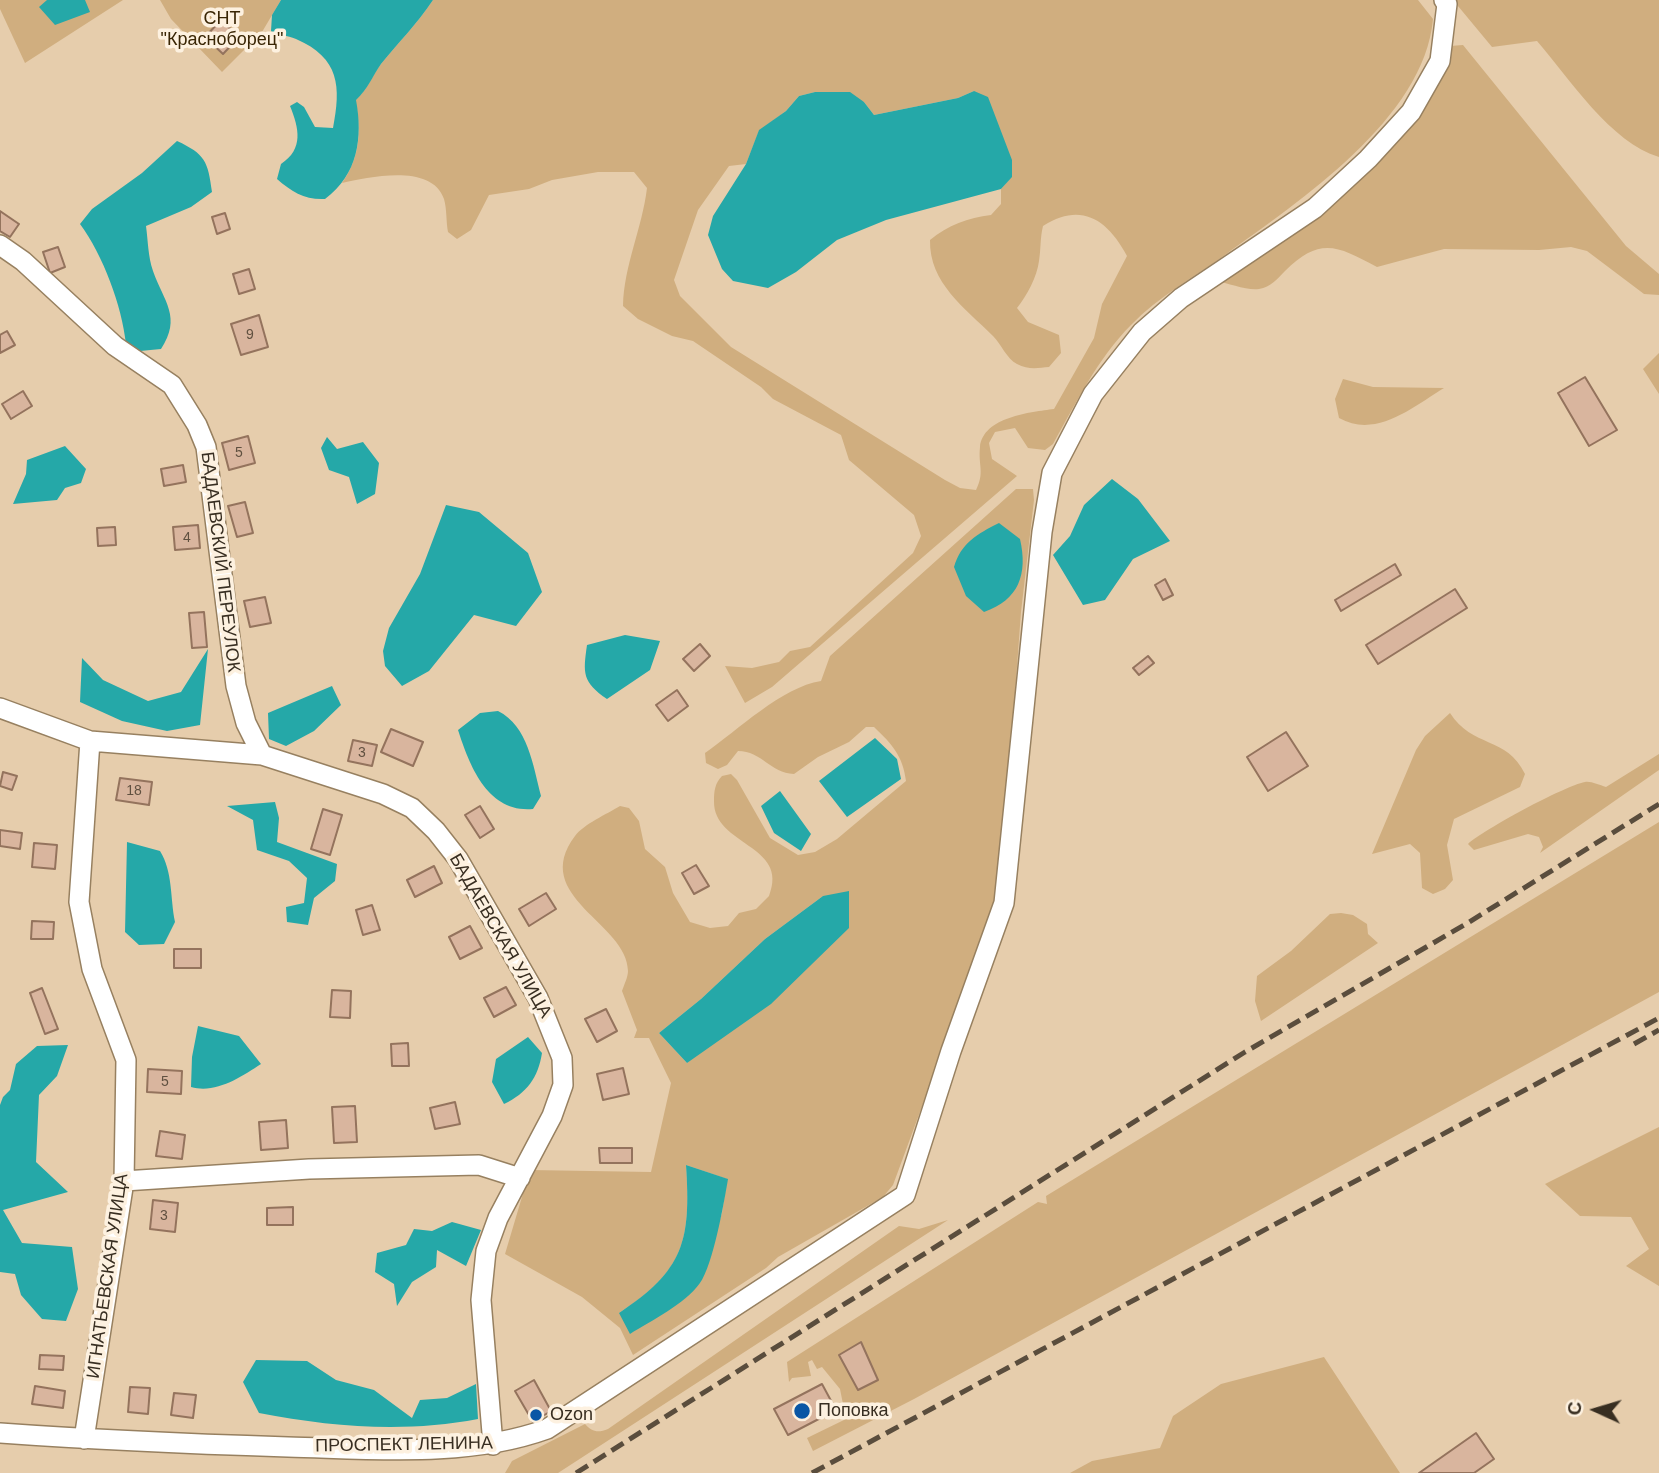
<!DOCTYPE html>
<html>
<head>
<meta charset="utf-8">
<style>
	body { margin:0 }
	#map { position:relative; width:1659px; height:1473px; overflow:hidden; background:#e6cdac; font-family:Arial,sans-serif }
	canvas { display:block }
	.north { position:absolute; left:1561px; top:1375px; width:70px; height:70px; -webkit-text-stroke:5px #fdf1e0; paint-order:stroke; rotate:274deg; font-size:19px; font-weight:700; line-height:28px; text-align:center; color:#382e21 }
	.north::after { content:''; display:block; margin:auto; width:24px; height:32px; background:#382e21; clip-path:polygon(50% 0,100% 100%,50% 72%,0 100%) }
</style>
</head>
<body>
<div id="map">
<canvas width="1659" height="1473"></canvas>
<div class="north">С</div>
</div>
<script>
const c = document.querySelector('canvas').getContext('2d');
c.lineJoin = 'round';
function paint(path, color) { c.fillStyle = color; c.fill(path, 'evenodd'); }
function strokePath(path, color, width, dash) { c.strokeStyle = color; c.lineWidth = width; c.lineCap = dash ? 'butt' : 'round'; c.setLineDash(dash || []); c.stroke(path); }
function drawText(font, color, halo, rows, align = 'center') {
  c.font = font + ' Arial,sans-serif'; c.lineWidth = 7; c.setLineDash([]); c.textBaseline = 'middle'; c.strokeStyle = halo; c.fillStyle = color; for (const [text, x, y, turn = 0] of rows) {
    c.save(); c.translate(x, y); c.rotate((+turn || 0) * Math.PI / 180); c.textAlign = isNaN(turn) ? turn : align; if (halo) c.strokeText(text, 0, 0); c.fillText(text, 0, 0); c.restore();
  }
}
const green = new Path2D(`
	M0 0H123L25 63 0 9Z
	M160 0H281L262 32 222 72 171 19Z
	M433 0H1418L1433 19C1424 119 1299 201 1225 255 1193 278 1159 296 1131 325 1098 358 1076 403 1053 444L1045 450 1028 448 1015 428 995 432 989 443 992 459 1017 476 772 687 745 703 725 666 752 668 779 662 790 651 810 647 913 553 921 536 914 515 849 460 841 435 773 399 761 387 693 341 672 336 638 319 623 306C624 265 642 229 647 188L634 172H598L552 180 529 189 489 195 471 230 457 239 448 232C446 222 447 209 444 199 432 163 369 177 342 183 360 158 362 129 355 100 368 90 371 77 381 64 398 43 417 24 433 0ZM974 91 1012 176 1001 189V204L991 215C968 218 948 225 930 240 929 283 965 308 993 336 1001 344 1007 359 1017 364 1028 370 1038 368 1049 367L1061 353 1059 335 1028 322 1017 308C1027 295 1037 277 1039 261 1041 249 1040 238 1043 226 1081 202 1107 219 1127 256L1102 304 1094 338 1054 409C1031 412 983 417 980 447 978 466 985 472 976 490L960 488 945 480 731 347 680 296 674 280 698 210 729 166 746 164 759 131 786 111 799 96 815 92 864 102 874 115 958 98Z
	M1453 0H1659V157C1611 143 1569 78 1537 41L1492 47Z
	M1463 45 1626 246 1659 274V295L1644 294 1587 251 1571 247 1539 250 1444 249 1377 267C1338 246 1320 236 1285 271 1277 279 1271 287 1259 289 1248 291 1228 283 1216 281L1387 148 1450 46Z
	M1659 353V394L1643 369Z
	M1343 379 1373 387 1444 388C1413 407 1376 439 1339 418L1335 399Z
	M1016 489H1033L1034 500 1021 612 1001 884 996 906 893 1185 883 1197 778 1257 766 1268 633 1355 620 1328 582 1297 505 1254 530 1170 651 1172 671 1083 649 1038H634L637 1030 622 991C624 985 628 977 628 971 628 923 529 897 575 836 584 824 607 814 620 806L629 808 639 821 645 849 665 867 673 893 690 922 710 928 728 926 739 913 756 909 769 896C790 844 713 846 714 801 714 791 715 783 722 776L731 774 737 780 770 838 798 855 815 852 837 839 906 781C903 756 892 744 874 727H866L849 742 818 757 794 774C770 773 762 751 738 751L727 765 718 769 706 763 705 753C738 730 782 687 821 681L830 656ZM823 896 687 1063 659 1033 701 999 765 939ZM686 1165 727 1179 722 1213 700 1283 619 1313C684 1271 691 1241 686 1165Z
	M1450 713C1472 748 1507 736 1525 774L1520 787 1454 819 1447 845 1453 880 1445 889 1433 894 1422 888 1420 853 1410 844 1372 854 1416 750 1425 736Z
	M1659 754V770L1540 853 1543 847 1539 837 1528 834 1474 850 1468 844C1483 830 1564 786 1585 782 1591 781 1599 785 1606 787Z
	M1659 822V992L914 1399 813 1451 807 1438 846 1419 840 1389 822 1367 817 1369 812 1360 808 1362 811 1376 792 1378 789 1382 787 1362 1038 1202 1047 1204 1046 1196Z
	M1341 913 1353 915 1367 924 1368 934 1378 943 1261 1021 1255 1001 1257 976 1291 951 1330 914Z
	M1659 1127V1286L1626 1266 1649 1249 1631 1217 1580 1216 1545 1184Z
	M948 1220 558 1473H505L512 1461 585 1424C592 1432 598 1433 608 1429L899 1226 919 1229Z
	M1324 1357 1400 1473H1070L1092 1461 1160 1448 1173 1416 1221 1384Z`);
const water = new Path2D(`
	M47 0H85L90 12 55 25 39 7Z
	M281 0H433C417 24 398 43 381 64 372 77 368 89 356 100 363 137 358 175 325 199 305 200 292 192 277 179L281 164C304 149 299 128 290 106L297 102 304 107 315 127 333 128C341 87 340 58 296 39 287 35 279 36 271 31L272 15Z
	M974 91 988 97 1012 160V177L1001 189 886 220 837 240 796 272 768 288 733 281 722 269 708 235 713 216 746 164 759 130 786 111 799 96 815 92H850L864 102 874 115 958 98Z
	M177 141C205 154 208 161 212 192L191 207 146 226C148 240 148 257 153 271 164 302 182 317 161 349L140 351 126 344C122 306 103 255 80 224L92 209 142 173Z
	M327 437 337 449 363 442 379 463 375 494 357 504 349 477 329 470 321 448Z
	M65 446 86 469 81 483 65 488 57 500 13 504 26 474 27 460Z
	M1112 479 1138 499 1170 541 1133 559 1105 600 1083 605 1053 555 1070 536 1084 505Z
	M446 505 479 512 528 553 542 592 516 626 474 615 429 671 402 686 385 666 383 651 389 628 420 574Z
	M999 523 1020 539C1028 574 1019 600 984 612L966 596 954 567C961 543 977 534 999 523Z
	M625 635 660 641 650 670 607 699C582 682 583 673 587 645Z
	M208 649 200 725 167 731 122 721 80 702 82 658 103 680 148 701 181 692Z
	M332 686 341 705 314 731 286 746 269 739 268 713Z
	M498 711C528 726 533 765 541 796L533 809C488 813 470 767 458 730L480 713Z
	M875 738 897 759 901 779 847 817 819 781Z
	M780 791 811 834 801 851 774 833 761 806Z
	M275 802 279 818 277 842 337 864 335 881 314 898 308 925 287 922 286 907 304 903 307 878 289 861 257 850 253 820 227 806Z
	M127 842 160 851C173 872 170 897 175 922L164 944 139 945 125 932Z
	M849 891V928L771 1004 687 1063 659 1033 701 999 765 939 823 896Z
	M198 1026 239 1036 261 1064C241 1077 216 1094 191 1087L192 1057Z
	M528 1037 542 1053C538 1078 527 1093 504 1104L492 1082 496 1059Z
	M68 1045 57 1076 39 1095 36 1162 68 1192 3 1210 22 1243 72 1247 78 1289 66 1321 42 1319 21 1295 15 1274 0 1272V1105L3 1097 10 1090 16 1064 37 1046Z
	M686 1165 728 1179C724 1203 713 1265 700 1283 684 1305 652 1320 630 1334L619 1313C684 1270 691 1241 686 1165Z
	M452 1222 481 1230 466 1266 437 1250 436 1267 412 1282 397 1306 394 1284 375 1272 377 1253 406 1245 414 1229 432 1231Z
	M256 1360 307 1361 336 1380 374 1390 412 1418 420 1400 447 1398 476 1384 478 1419C405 1433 331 1427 259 1413L243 1382Z`);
const building = new Path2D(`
	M221 20 239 37 223 54 205 37Z
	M0 211 19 224 10 237 0 231Z
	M225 213 230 229 217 234 212 217Z
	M58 247 65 267 50 273 43 252Z
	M249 269 255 289 239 294 233 274Z
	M259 315 268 347 241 355 231 324Z
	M7 331 15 345 0 353V335Z
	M1585 377 1617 430 1589 446 1558 393Z
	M23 391 32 406 11 419 2 404Z
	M248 436 255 463 229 470 222 443Z
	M183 465 186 482 164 486 161 469Z
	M245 502 253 533 237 537 228 506Z
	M198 525 200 548 175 550 173 527Z
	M115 527 116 545 98 546 97 528Z
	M1395 564 1401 575 1341 611 1335 600Z
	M1165 579 1173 595 1163 600 1155 585Z
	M1455 589 1467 608 1378 664 1366 645Z
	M265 597 271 623 250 627 244 601Z
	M204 612 207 647 192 648 189 613Z
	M700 644 710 656 694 671 683 659Z
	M1148 656 1154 663 1139 675 1133 668Z
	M677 690 688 706 668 721 656 705Z
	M391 729 423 742 413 766 381 752Z
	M1286 732 1308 766 1268 791 1247 757Z
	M353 740 377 745 372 766 348 761Z
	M3 772 17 776 12 790 0 786Z
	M120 778 152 782 149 805 116 800Z
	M480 806 494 829 480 838 465 815Z
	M323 809 342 815 330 855 311 849Z
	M0 830 22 833 20 849 0 846Z
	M34 843 57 845 55 869 32 867Z
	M696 865 709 886 694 894 682 873Z
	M434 866 442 883 415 897 407 880Z
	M546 893 556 909 529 926 519 909Z
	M372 905 380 930 363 935 356 910Z
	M32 921 54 922 53 939H31Z
	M470 926 482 948 460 959 449 937Z
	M174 949H201V968H174Z
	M506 987 516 1005 494 1017 484 998Z
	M42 988 58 1029 45 1034 30 993Z
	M332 990 351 991 350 1018 330 1017Z
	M606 1009 617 1031 597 1042 585 1019Z
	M408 1043 409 1066H392L391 1044Z
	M623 1068 629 1094 603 1100 597 1074Z
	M148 1069 182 1071 181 1094 147 1092Z
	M455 1102 460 1124 435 1129 430 1108Z
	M355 1106 357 1142 334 1143 332 1107Z
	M286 1120 288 1148 261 1150 259 1122Z
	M160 1131 185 1135 182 1159 156 1156Z
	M599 1148H632V1163H600Z
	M153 1200 178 1203 175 1232 150 1229Z
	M293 1207V1225H267V1208Z
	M861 1342 878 1380 858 1390 839 1355Z
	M40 1355 64 1356 63 1370 39 1369Z
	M534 1380 551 1411 533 1422 515 1391Z
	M822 1384 836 1410 788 1435 774 1409Z
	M35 1386 65 1391 63 1408 32 1404Z
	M130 1387 150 1388 148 1414 128 1412Z
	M174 1393 196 1395 193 1418 171 1415Z
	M1476 1433 1494 1459 1474 1473H1419Z`);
const minor = new Path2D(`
	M0 245 23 261 115 346 172 385 197 425 206 447 236 686 246 723 262 755
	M0 708 90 741 262 755 383 794 412 808 436 831 458 859 538 998 562 1058 563 1085 552 1116 498 1218 486 1251 481 1300 493 1445
	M124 1181 309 1169 479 1165 520 1178
	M0 1433C96 1440 192 1444 288 1447 373 1449 467 1458 547 1429L905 1195 951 1051 1004 903 1042 532 1052 473 1093 394 1142 332 1181 298 1315 208 1368 159 1411 112 1440 61 1447 4 1444 0
	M84 1439 124 1181 126 1060 92 969 79 902 90 741`);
const rail = new Path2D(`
	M1634 1044 1659 1030
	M576 1473 1245 1052 1466 924 1659 804
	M812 1473 1659 1018`);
const markers = [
	[802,1411,9,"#0a56a5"],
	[536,1415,7,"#0a56a5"]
];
const numberNames = [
	["9",250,335],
	["5",239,453],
	["4",187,538],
	["3",362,753],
	["18",134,791],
	["5",165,1082],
	["3",164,1216]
];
const parkNames = [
	["СНТ",222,19],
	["\"Красноборец\"",222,40]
];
const streetNames = [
	["БАДАЕВСКИЙ ПЕРЕУЛОК",220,562,83],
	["БАДАЕВСКАЯ УЛИЦА",500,936,60],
	["ИГНАТЬЕВСКАЯ УЛИЦА",108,1276,-82],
	["ПРОСПЕКТ ЛЕНИНА",404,1445,-1]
];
const poiNames = [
	["Поповка",818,1411],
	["Ozon",550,1415]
];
paint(green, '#d0ae7f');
paint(water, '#25a8a8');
paint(building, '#d9b59e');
strokePath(building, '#94735d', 2);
strokePath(minor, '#978060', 22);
strokePath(minor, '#fff', 19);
strokePath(rail, '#5a4d3d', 5, [14, 7]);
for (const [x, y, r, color] of markers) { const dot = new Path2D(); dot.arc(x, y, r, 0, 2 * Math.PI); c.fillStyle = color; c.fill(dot); strokePath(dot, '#fdf1e0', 2.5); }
drawText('14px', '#605040', null, numberNames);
drawText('18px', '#392504', '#fdf1e0', parkNames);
drawText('18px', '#382e21', '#fdf1e0', streetNames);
drawText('18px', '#382e21', '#fdf1e0', poiNames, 'left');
</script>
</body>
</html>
